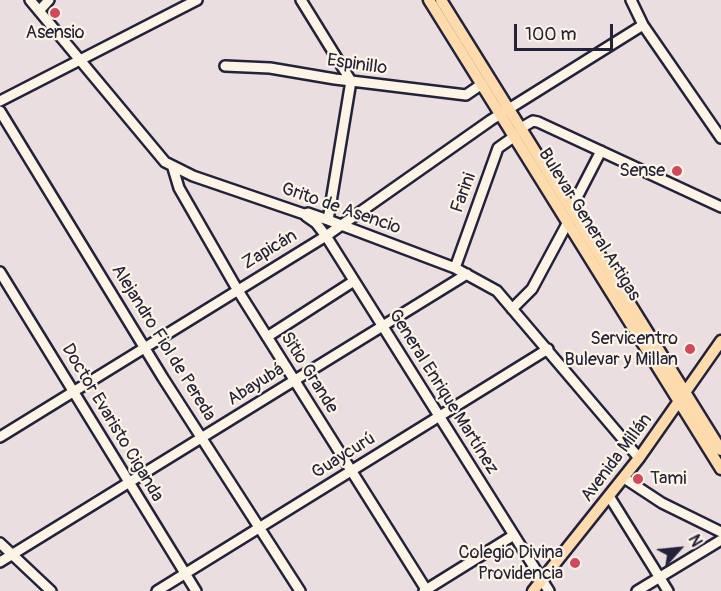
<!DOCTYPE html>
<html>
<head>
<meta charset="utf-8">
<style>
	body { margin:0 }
	#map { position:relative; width:721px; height:591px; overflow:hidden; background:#ebdee0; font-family:Pangolin,sans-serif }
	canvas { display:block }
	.north { position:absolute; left:649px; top:519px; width:60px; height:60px; -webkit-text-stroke:4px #fcf5e5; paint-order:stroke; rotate:63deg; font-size:16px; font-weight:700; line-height:24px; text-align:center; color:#22223b }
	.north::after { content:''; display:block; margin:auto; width:21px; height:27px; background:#22223b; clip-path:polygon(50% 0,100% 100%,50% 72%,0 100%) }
	.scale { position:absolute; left:514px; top:24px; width:99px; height:27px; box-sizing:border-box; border:3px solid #22223b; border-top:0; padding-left:8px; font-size:18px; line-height:21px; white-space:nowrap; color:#22223b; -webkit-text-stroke:4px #fcf5e5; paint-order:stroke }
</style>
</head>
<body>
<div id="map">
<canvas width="721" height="591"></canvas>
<div class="north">N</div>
<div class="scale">100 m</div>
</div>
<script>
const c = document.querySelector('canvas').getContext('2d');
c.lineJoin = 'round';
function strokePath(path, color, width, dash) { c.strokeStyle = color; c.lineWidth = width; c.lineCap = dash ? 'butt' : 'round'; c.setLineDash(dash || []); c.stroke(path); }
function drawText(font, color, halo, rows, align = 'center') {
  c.font = font + ' Pangolin,sans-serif'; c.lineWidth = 4.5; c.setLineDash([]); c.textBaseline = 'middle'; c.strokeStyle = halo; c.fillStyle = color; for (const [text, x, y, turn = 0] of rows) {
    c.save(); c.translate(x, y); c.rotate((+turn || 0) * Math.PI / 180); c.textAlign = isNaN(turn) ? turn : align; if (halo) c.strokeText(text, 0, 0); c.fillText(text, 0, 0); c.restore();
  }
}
const minor = new Path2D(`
	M30 0 165 162 193 176 304 214 308 213 328 220 455 268 497 291 639 458
	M301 0 351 81 328 220
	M631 0 643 25 721 138
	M39 11 49 0
	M225 66 270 68 335 79 466 95 482 84
	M0 101 197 0
	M0 111 163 378 300 591
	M521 128 533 121 538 122 721 207
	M173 168 179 188 237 289 427 591
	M571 209 601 151
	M306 216 316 223 326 236 549 591
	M455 268 498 148 515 136
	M0 272 196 591
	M512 309 532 289 568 222
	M267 337 354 281
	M0 437 326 236 491 120 643 25
	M624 478 662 503 721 532
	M609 496 668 591
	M0 543 51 591
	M0 562 467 274
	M157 591 548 349
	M424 591 514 535
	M637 591 721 540`);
const major = new Path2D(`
	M429 0 721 469
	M441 0 721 450
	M533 591 639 458 721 341`);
const markers = [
	[55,13,6,"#d1495b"],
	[677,171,6,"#d1495b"],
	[690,349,6,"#d1495b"],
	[638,479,6,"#d1495b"],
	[575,563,6,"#d1495b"]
];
const poiNames = [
	["Asensio",55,33,"center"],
	["Sense",665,171],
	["Servicentro",678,339],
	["Bulevar y Millan",678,360],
	["Tami",650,479,"left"],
	["Colegio Divina",563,553],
	["Providencia",563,574]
];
const streetNames = [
	["Espinillo",357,65,8],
	["Farini",464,193,-70],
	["Grito de Asencio",341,209,19],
	["Bulevar General Artigas",589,225,58],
	["Zapicán",270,250,-31],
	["Alejandro Fiol de Pereda",163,343,58],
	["Sitio Grande",309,373,58],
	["Abayubá",256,385,-32],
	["General Enrique Martínez",443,392,58],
	["Doctor Evaristo Ciganda",112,423,59],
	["Guaycurú",344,456,-32],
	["Avenida Millán",617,458,-53]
];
strokePath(minor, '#22223b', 14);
strokePath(major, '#22223b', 15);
strokePath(minor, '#fcf5e5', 9);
strokePath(major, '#fedbac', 10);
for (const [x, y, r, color] of markers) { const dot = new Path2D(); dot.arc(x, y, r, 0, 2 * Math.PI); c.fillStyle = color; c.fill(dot); strokePath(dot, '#fcf5e5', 2); }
drawText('18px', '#22223b', '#fcf5e5', poiNames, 'right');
drawText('18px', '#22223b', '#fcf5e5', streetNames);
</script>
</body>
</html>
